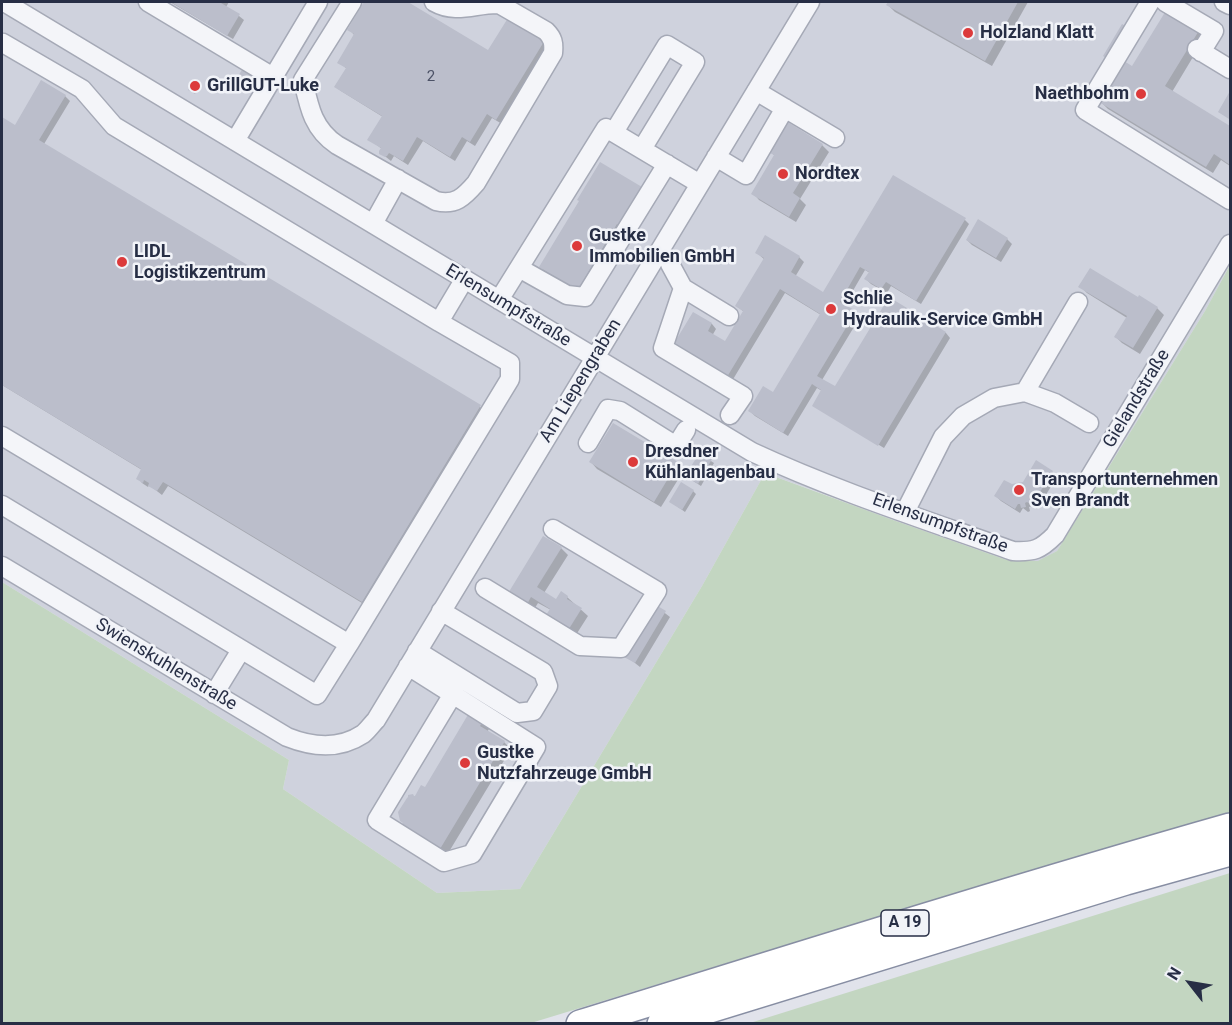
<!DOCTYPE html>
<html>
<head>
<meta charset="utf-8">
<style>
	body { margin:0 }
	#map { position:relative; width:1232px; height:1025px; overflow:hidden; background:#e1e3eb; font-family:Roboto,sans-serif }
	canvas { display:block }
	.frame { position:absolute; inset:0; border:3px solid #272e45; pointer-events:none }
	.north { position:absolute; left:1160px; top:953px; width:60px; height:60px; -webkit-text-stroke:4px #f1f3f8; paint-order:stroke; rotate:301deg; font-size:16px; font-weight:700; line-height:24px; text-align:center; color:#272e45 }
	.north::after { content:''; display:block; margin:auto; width:21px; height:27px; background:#272e45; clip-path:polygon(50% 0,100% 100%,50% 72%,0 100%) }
</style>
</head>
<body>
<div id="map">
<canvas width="1232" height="1025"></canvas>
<div class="frame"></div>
<div class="north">N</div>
</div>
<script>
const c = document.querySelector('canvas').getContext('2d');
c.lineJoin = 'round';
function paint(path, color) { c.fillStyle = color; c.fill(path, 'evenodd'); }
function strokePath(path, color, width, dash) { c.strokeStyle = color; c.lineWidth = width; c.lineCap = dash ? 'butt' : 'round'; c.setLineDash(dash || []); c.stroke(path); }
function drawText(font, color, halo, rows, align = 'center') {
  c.font = font + ' Roboto,sans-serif'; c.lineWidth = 5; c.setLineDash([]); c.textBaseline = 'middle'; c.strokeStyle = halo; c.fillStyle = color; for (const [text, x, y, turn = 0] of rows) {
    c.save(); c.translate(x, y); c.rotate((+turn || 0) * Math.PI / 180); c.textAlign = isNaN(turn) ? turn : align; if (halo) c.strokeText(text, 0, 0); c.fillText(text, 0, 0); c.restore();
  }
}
const built = new Path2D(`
	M2 2H1230V265L1205 311 1057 551 1039 562 1007 560 765 473 702 586 520 889 437 893 283 789 289 760 2 582Z`);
const green = new Path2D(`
	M1230 265V813L1025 872 531 1023H2V582L289 760 283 789 437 893 520 889 702 586 765 473 893 520 1007 560 1038 561 1057 551 1205 311Z
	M1230 873V1023H750Z`);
const shadow = new Path2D(`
	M170 2H229L226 7 239 16 244 20 233 39Z
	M365 2H405L489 52 544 42 548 46 502 124 492 118 475 146 467 141 455 161 423 141 408 165 394 156 391 161 381 153 382 149 369 139 383 117 341 91 336 87 347 69 339 62 355 36 349 29Z
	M890 2H1028L992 66 895 12 888 5Z
	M1199 30 1205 37 1172 92 1230 128V166L1221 160 1213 173 1108 109 1101 102 1133 68Z
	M65 96 70 101 44 144 480 407 484 411 367 606 168 486 162 495 149 485 148 487 142 483 138 478 142 470 2 385V118L15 127Z
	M786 123 822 145 829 152 800 199 806 205 796 222 759 200 753 193 775 156 770 151Z
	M894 177 965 220 969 224 921 304 891 286 887 293 871 284 866 279 870 273 865 270 844 306 855 313 860 317 822 380 836 388 889 299 946 333 950 338 884 448 825 412 822 391 817 388 788 436 755 416 750 411 773 394 821 315 785 293 732 381 680 349 694 314 712 324 716 329 712 336 725 343 744 312 737 306 765 260 756 252 799 257 804 262 795 277 824 294Z
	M641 188 647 195 584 296 547 274 541 267Z
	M1007 239 1012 244 1001 262 972 245 967 240Z
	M1080 286 1157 308 1164 315 1140 354 1122 343 1116 337 1127 318 1087 293Z
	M700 454 714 463 701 486 690 479Z
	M591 462 677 463 684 470 661 507 597 469Z
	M1052 472 1057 477 1037 509 1033 506 1029 507 1030 511 1028 512 1023 508 1020 513 1001 501 996 496 1012 486 1024 483Z
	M693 491 696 494 685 512 671 502Z
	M561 548 568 555 544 593 556 601 567 597 588 616 574 638 551 610 538 603 533 611 516 601Z
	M657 607 670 617 640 667 626 656Z
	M482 722 489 729 487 732 504 742 511 749 447 855 409 832 414 797 425 789Z`);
const building = new Path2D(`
	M171 2H222L221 3 240 14 227 36Z
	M364 2H408L488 50 508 18 545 40 496 120 487 114 470 142 462 137 450 157 417 137 403 161 389 153 387 156 385 157 379 154V151L381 148 367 140 382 116 334 87 346 68 337 63 354 34 347 30Z
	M888 2H1018L985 61 886 5Z
	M1167 9 1200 29 1165 86 1230 126V165L1214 154 1206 167 1099 102 1124 61 1132 66Z
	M1122 24 1132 30 1112 62 1103 56Z
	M242 70 258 79 254 86 238 76Z
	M195 79 201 83 195 94 188 90Z
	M41 80 66 95 39 140 481 405 362 602 163 482 157 491 148 486 149 483 144 480 143 483 136 479 141 469 2 385V117L15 125Z
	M1230 91V116L1229 119 1218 112Z
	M786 121 823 144 793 193 800 198 789 217 751 194 774 155 768 152Z
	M600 162 642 187 632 207 630 206 618 225 617 224 577 291 539 267 579 201 577 200Z
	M893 175 966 218 916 301 886 282 881 289 864 279 869 272 860 267 840 302 856 311 817 376 835 386 889 297 946 332 878 446 812 406 821 390 812 384 783 433 748 411 763 386 773 392 820 314 780 289 727 377 673 345 693 312 712 323 708 331 725 341 743 311 735 306 764 258 755 253 765 235 800 256 791 272 823 292Z
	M978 219 1008 238 996 258 966 240Z
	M1090 268 1138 297 1139 295 1158 307 1133 348 1114 337 1127 316 1078 287Z
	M613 423 678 462 654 502 589 462Z
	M700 452 712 459 698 484 685 476Z
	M1036 460 1053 471 1032 505 1027 502 1025 503 1026 507 1021 508 1020 504H1018L1015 509 994 496 1004 480 1012 484 1023 482Z
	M681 482 694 490 682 510 669 502Z
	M543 536 562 547 537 587 556 599 561 591 568 596 567 599 582 608 567 632 544 618 550 609 531 597 526 606 507 595Z
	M656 605 666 611 635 663 624 657Z
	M469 713 483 721 480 726 505 741 440 849 401 826 403 823 400 821 398 812 407 798 408 797V795L413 794 414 796H415L421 785 425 787Z`);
const minor = new Path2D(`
	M4 2 752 452C836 491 926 520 1013 551 1034 552 1040 550 1055 535L1230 244
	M148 2 273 77
	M352 2 303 80C309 107 313 129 337 145L436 201C455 206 464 197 476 183L553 53C554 43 553 38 546 31L499 4C476 3 457 15 434 2
	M1150 2 1085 110 1230 200
	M1165 2 1214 31 1201 52
	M1224 2 1230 5
	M2 44 3 43 82 89 114 126 439 322 464 280
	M1197 49 1230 69
	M756 91 835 138
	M614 132 667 45 695 62 642 149
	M235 141 318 2
	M716 157 746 175 785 108
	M373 224 398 179
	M670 264 683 288 729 316
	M519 268 567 295 585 297 667 164
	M683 288 663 348 743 396 730 415
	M499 300 606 128 700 184
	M1025 392 1078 302
	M2 436 349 644 510 379V363L439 322
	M588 443 608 409 620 411 676 446 686 430
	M2 505 317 695 349 644
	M905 512 943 437 963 416 994 398 1025 392 1055 403 1089 423
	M2 566 287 737C312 747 339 750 363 734 368 730 372 724 376 720L810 2
	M485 588 580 646 621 648 657 591 553 529
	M417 651 517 713 533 711 548 686 543 672 441 611
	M408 666 536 747 472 854 444 862 377 820 453 694
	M214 694 241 650`);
const highway = new Path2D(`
	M580 1024C796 957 1012 889 1230 827
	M661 1024 1126 881 1230 852`);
const markers = [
	[968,33,6,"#dc3a3b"],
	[195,86,6,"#dc3a3b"],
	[1141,94,6,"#dc3a3b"],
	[783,174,6,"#dc3a3b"],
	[577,246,6,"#dc3a3b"],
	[122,262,6,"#dc3a3b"],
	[831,309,6,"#dc3a3b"],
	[633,462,6,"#dc3a3b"],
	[1019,490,6,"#dc3a3b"],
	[465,763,6,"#dc3a3b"]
];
const numberNames = [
	["2",431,77]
];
const shields = [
	[905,923,48]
];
const shieldNames = [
	["A 19",905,923]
];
const poiNames = [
	["Holzland Klatt",980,33],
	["GrillGUT-Luke",207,86],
	["Naethbohm",1129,94,"right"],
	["Nordtex",795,174],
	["Gustke",589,236],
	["Immobilien GmbH",589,257],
	["LIDL",134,252],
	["Logistikzentrum",134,273],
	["Schlie",843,299],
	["Hydraulik-Service GmbH",843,320],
	["Dresdner",645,452],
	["Kühlanlagenbau",645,473],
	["Transportunternehmen",1031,480],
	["Sven Brandt",1031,501],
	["Gustke",477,753],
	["Nutzfahrzeuge GmbH",477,774]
];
const streetNames = [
	["Erlensumpfstraße",508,306,31],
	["Am Liepengraben",581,381,-59],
	["Gielandstraße",1137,399,-59],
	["Erlensumpfstraße",940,524,20],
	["Swienskuhlenstraße",166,665,31]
];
paint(built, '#cfd2dd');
paint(green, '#c3d6c1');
paint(shadow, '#0003');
paint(building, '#bbbecb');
strokePath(minor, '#a5a9b6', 21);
strokePath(highway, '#878ea3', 30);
strokePath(minor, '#f4f5f9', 18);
strokePath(highway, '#fff', 27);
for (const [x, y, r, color] of markers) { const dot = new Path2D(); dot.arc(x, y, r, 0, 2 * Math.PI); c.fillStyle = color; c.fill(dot); strokePath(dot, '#f1f3f8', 2); }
drawText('15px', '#4c5266', null, numberNames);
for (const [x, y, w] of shields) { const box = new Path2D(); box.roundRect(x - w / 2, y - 13, w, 26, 4.5); c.fillStyle = '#f1f3f8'; c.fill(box); strokePath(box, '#272e45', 1.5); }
drawText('bold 16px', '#272e45', null, shieldNames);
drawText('bold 18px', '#272e45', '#f1f3f8', poiNames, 'left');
drawText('18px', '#272e45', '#f1f3f8', streetNames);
</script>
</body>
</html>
